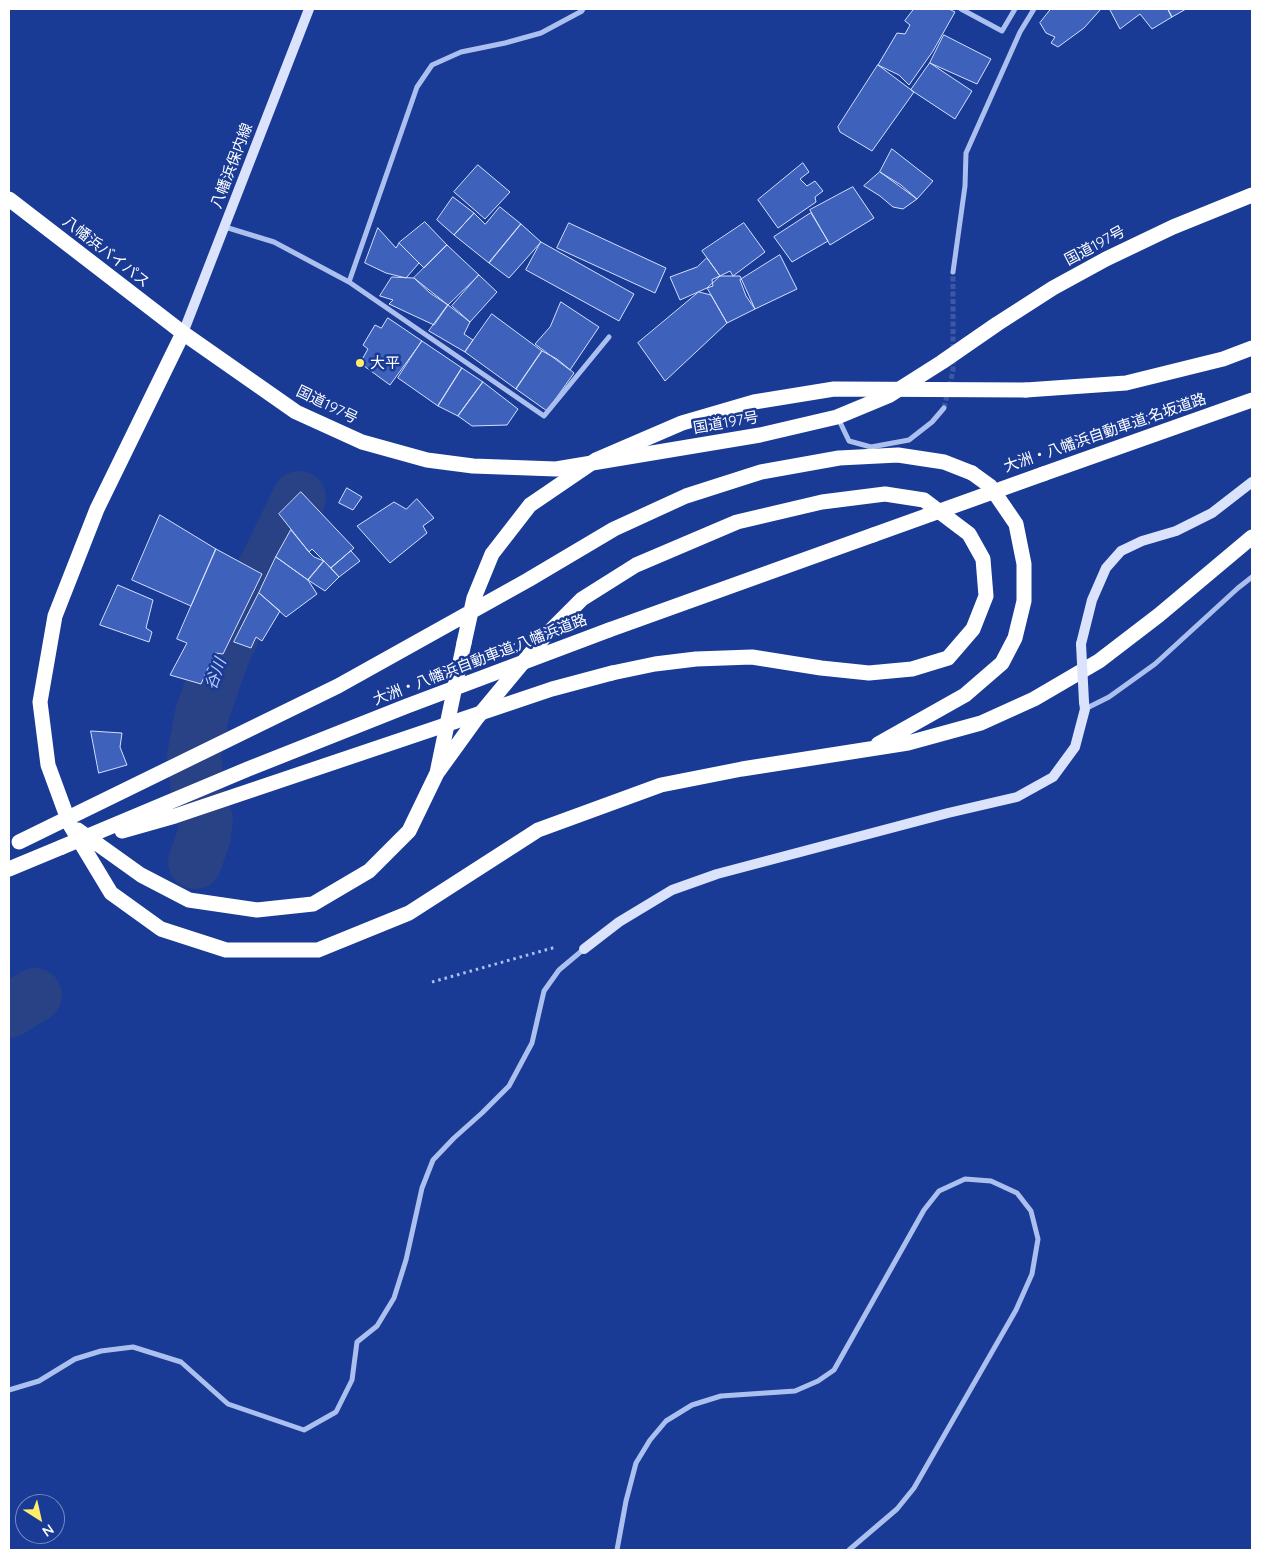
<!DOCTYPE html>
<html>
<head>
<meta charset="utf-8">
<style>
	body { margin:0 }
	#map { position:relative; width:1261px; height:1559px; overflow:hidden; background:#1a3b95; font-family:Quicksand,sans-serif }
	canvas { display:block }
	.frame { position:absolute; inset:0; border:10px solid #fff; pointer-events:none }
	.north { position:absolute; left:15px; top:1494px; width:50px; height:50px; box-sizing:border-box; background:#1a3b95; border:1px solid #7689bf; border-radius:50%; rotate:145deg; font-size:14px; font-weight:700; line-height:20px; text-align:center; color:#fff }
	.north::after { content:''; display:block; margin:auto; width:18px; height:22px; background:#ffed6b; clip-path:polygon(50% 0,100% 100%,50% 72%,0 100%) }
</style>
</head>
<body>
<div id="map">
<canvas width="1261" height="1559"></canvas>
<div class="frame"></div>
<div class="north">N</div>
</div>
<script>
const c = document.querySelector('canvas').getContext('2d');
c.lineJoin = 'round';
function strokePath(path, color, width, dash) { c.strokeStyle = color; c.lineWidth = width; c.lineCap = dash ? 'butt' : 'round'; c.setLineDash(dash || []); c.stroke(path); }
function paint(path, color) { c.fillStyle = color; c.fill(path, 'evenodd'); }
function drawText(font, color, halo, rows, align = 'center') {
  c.font = font + ' Quicksand,"Noto Sans JP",sans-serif'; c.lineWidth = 5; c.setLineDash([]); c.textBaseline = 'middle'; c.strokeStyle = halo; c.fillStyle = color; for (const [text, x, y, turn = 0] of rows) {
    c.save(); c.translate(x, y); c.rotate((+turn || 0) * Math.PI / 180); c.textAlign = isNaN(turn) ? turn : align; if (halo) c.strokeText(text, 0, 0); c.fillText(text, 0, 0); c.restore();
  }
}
const river = new Path2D(`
	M195 862 204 836 206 820 199 801 194 756 202 714 223 654 299 498
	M9 1011 35 995`);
const building = new Path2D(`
	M914 9H949L955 12 933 51 909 85 899 75 878 65 897 33 905 34 910 25 905 21Z
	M1051 9H1101L1084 28 1058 47 1051 43 1055 37 1046 33 1040 23Z
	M1112 9H1168L1172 17 1152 29 1140 14 1120 29 1110 10Z
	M1168 9H1186L1172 17Z
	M944 35 991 59 977 84 930 63Z
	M930 63 972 91 955 119 911 90Z
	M878 65 914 92 872 151 840 132 838 127Z
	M892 149 933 181 917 199 901 185 880 172Z
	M803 163 809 172 800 179 807 186 815 181 823 191 815 197 816 202 778 228 758 200Z
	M478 165 510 192 485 219 454 192Z
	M880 172 917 199 903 209 893 207 880 196 864 186Z
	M853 187 874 218 830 245 810 210Z
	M453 197 474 213 454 235 437 220Z
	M500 207 521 224 489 263 454 235 474 213 485 224Z
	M811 213 828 241 792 262 774 237Z
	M425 222 447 245 424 268 399 243Z
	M569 223 666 268 655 293 557 248Z
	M744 223 765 252 733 276 730 271 720 276 702 251Z
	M521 224 541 242 509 278 489 263Z
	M378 228 396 248 399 243 419 263 406 278 386 273 365 263Z
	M541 242 634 294 619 321 526 270Z
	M447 245 479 275 448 305 430 293 414 278Z
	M780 255 797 289 755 309 746 296 740 280Z
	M707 258 720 276 707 288 680 300 670 277 697 267Z
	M479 275 497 292 470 322 452 306Z
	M720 276H740L755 309 727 323 707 288 713 286 712 280Z
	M392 277 414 278 448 305 434 325 389 304 393 300 380 296Z
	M699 292 711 295 727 323 665 381 638 343Z
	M561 302 599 327 570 370 535 344 550 327Z
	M448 305 470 322 464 334 473 340 465 352 429 331Z
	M492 314 542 351 516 389 465 352Z
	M388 318 422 341 390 385 360 363 368 349 363 345 375 325 381 328Z
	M422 341 462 368 438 406 398 378Z
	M542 351 557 359 574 373 547 411 516 389Z
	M462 368 483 382 458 416 438 406Z
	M483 382 518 409 507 425 472 426 458 416Z
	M347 488 362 497 353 510 339 503Z
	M301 492 354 548 331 568 312 549 309 552 279 514Z
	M417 499 434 518 423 526 427 533 390 563 357 526 394 502 406 509Z
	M160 515 216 549 191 606 132 580Z
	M291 530 309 552 314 557 324 561 308 580 276 557Z
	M216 549 262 574 223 654 215 653 201 684 170 675 187 643 177 639Z
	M351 551 360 561 339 577 331 568Z
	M276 557 308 580 317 594 286 617 259 593Z
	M324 561 339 577 325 591 308 580Z
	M118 585 153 600 146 628 152 632 149 642 100 625Z
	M259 593 280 611 262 641 256 637 251 648 234 642Z
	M91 731 122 733 120 747 127 765 99 773Z`);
const streetTunnel = new Path2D(`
	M944 408 953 371V272`);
const path = new Path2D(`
	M432 982 556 947`);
const street = new Path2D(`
	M961 9 1002 31 1015 9
	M225 227 274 242 349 282 544 416 609 337
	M953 272 965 186 966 153 1020 32 1034 9
	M349 282 417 87 432 65 461 52 505 43 541 33 582 11 583 9
	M838 418 849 441 871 447 909 440 932 422 944 408
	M1085 709 1109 697 1155 664 1238 588 1252 577
	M9 1390 39 1381 75 1359 101 1351 133 1347 181 1362 228 1404 304 1430 336 1412 352 1380 357 1342 377 1326 394 1298 406 1260 422 1188 433 1160 454 1138 482 1113 509 1086 532 1043 544 991 559 970 584 949
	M617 1550 626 1501 636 1463 650 1440 666 1421 692 1405 721 1396 795 1391 818 1381 834 1370 924 1210 939 1191 965 1179 991 1181 1017 1193 1031 1211 1038 1239 1032 1274 1016 1310 914 1488 897 1509 849 1550`);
const secondary = new Path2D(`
	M183 333 309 9
	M1081 644 1092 600 1106 568 1121 551 1142 541 1176 531 1212 513 1252 482
	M584 949 619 922 672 890 717 874 948 813 1017 797 1053 777 1075 747 1085 709 1084 702`);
const highway = new Path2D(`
	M9 199 183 333 296 412 362 442 427 460 473 466 556 469 760 435 837 417 890 395 942 362 997 324 1053 288 1106 259 1173 227 1252 195
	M183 333 97 509 55 616 40 702 48 765 70 825 111 893 161 929 226 950H318L409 913 538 830 661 785 742 769 908 743 981 723 1034 699 1099 661 1159 615 1252 537
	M1026 390 1126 383 1223 359 1252 348
	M1043 474 1252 400
	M609 630 873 535
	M878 744 965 695 1002 663 1015 638 1024 601V564L1016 524 990 486 972 473
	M437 773 476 719 545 636 582 599 636 565 737 522 822 502 885 494 924 500 969 534 983 559 986 596 973 629 948 658 912 669 869 673 821 668 752 657 696 659 655 664 612 673
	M78 830 141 875 189 900 257 910 313 904 369 871 409 831 437 773 464 643
	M9 869 62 847`);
const secondaryBridge = new Path2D(`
	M1081 644 1084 702`);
const highwayBridge = new Path2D(`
	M873 535 1043 474
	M464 643 474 598 492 554 530 505 596 460 682 423 754 402 834 389 1026 390
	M122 831 175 816 552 689 612 673
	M19 842 338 686 528 580 614 529 686 496 761 472 839 458 898 455 944 462 972 473
	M62 847 248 769 407 706 609 630`);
const markers = [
	[360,363,5,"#ffed6b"]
];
const streetNames = [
	["八幡浜保内線",232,166,-69],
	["国道197号",1095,246,-28],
	["八幡浜バイパス",106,252,38],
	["国道197号",327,405,26],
	["国道197号",726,423,-10],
	["大洲・八幡浜自動車道;名坂道路",1105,433,-19],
	["大洲・八幡浜自動車道;八幡浜道路",480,660,-21]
];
const poiNames = [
	["大平",370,363]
];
const waterNames = [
	["谷川",216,674,-70]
];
strokePath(river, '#294185', 54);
paint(building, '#3e61bb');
strokePath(building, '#d3dffb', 1);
strokePath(streetTunnel, '#3c58a5', 5, [5, 2.5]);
strokePath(path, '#acc0f0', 3, [2.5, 4]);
strokePath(street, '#acc0f0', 5);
strokePath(secondary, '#dae3fb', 10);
strokePath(highway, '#fff', 15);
strokePath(secondaryBridge, '#dae3fb', 10);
strokePath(highwayBridge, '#fff', 15);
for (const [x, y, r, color] of markers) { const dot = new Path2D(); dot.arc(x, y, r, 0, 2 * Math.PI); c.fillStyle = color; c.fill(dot); strokePath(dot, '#1a3b95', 2); }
drawText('15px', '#fff', '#1a3b95', streetNames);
drawText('15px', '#fff', '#1a3b95', poiNames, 'left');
drawText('italic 16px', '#b9cbf7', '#1a3b95', waterNames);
</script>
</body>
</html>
